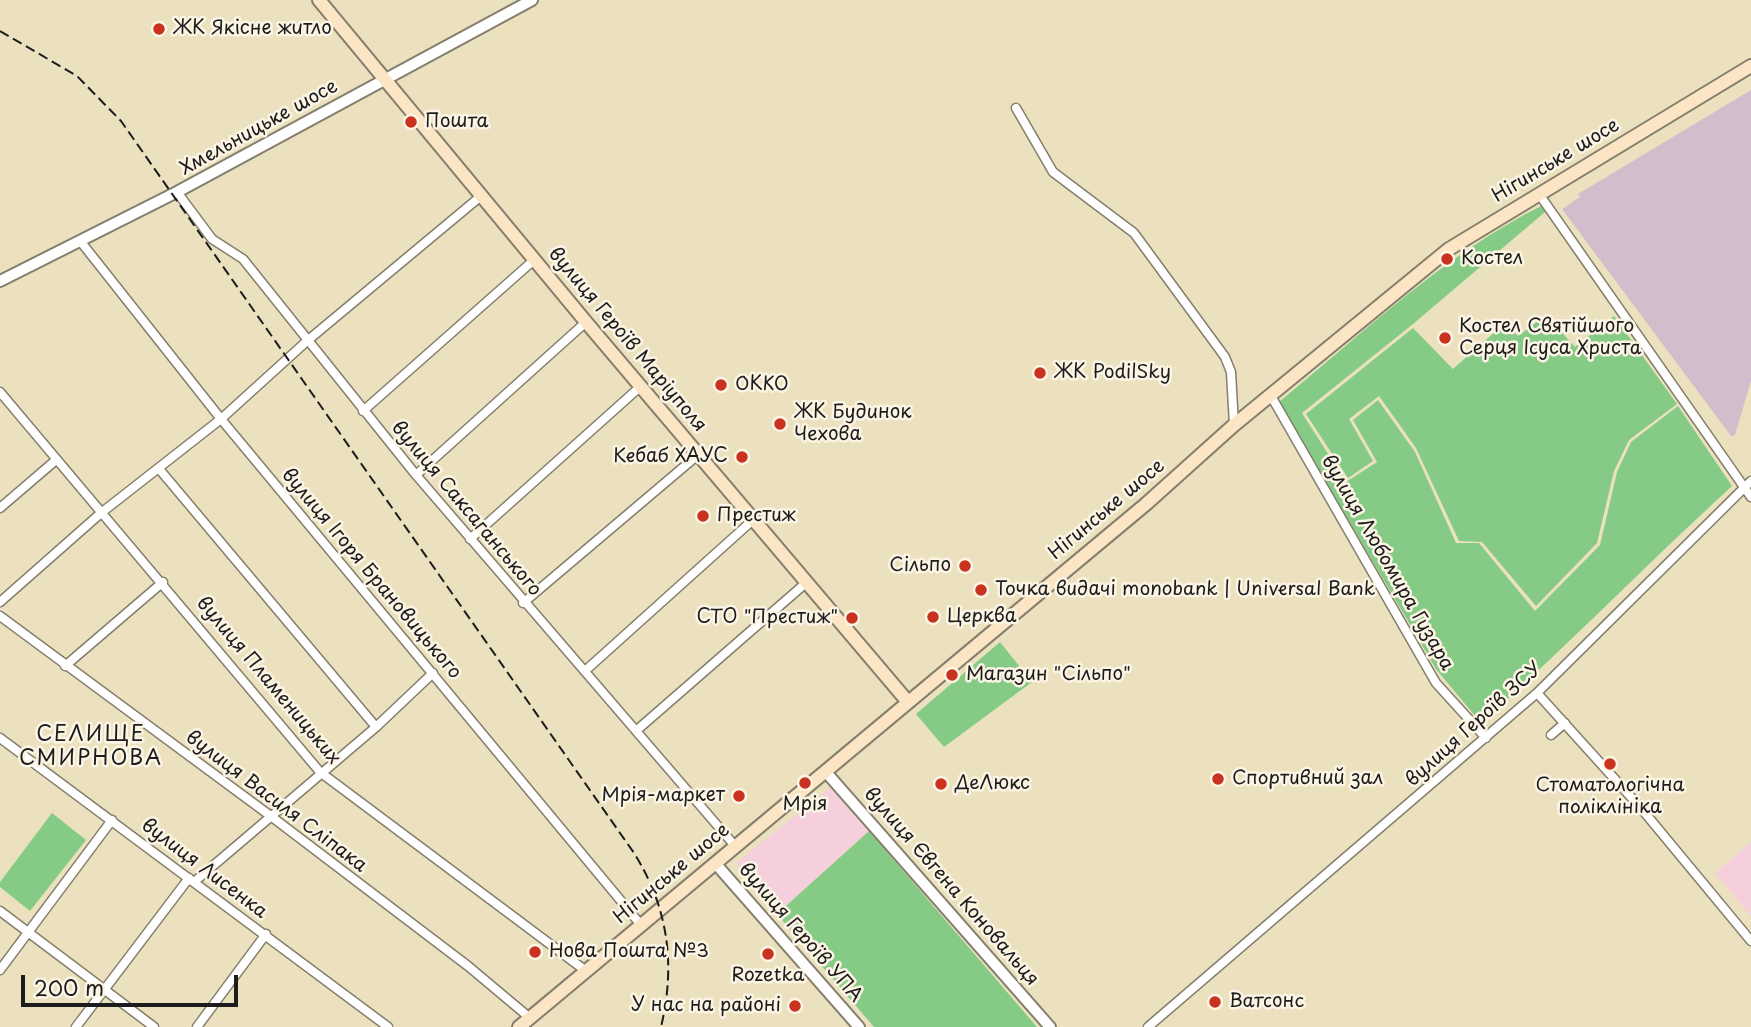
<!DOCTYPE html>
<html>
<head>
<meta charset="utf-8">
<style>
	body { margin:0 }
	#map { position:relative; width:1751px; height:1027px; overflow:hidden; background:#ebe1be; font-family:"Playpen Sans",sans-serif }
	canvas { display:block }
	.scale { position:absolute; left:21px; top:975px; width:217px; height:32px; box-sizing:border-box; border:4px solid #1c1c1c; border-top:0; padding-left:9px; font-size:21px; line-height:24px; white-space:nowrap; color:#1c1c1c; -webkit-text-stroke:5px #fcf5e5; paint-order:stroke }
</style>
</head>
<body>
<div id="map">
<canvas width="1751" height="1027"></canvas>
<div class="scale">200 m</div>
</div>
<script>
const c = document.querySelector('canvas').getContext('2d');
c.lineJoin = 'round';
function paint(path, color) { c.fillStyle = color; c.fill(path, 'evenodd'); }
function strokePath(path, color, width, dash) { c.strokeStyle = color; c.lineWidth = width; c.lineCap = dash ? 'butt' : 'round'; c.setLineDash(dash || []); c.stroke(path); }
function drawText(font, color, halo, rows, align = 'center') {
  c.font = font + ' "Playpen Sans",sans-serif'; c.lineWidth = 5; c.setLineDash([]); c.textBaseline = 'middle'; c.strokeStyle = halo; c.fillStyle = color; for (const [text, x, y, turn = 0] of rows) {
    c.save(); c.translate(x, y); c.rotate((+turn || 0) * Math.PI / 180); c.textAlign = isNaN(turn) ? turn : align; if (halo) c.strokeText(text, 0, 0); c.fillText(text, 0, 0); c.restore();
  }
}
const built = new Path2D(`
	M831 787 869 831 777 914 736 863Z
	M1751 842V916L1715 873Z`);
const industrial = new Path2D(`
	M1751 90V381L1735 435 1731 436 1562 209 1580 197 1578 194Z`);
const green = new Path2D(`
	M1541 206 1545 212 1413 324 1302 413 1346 482 1377 462 1353 420 1378 400 1415 452 1456 543H1479L1535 611 1600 545 1617 472 1631 442 1678 406 1732 486C1647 564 1567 646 1481 723L1436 669 1279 402C1363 333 1444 255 1541 206Z
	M1546 315 1575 347 1614 316 1677 404 1629 440 1614 471 1597 543 1536 606 1482 542 1459 541 1416 448 1379 396 1349 419 1373 461 1348 478 1306 414 1413 328 1453 369 1505 323 1518 336Z
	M1000 642 1032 682 944 747 916 714Z
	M52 813 86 840 30 911 0 887V882Z
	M869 831 1037 1027H874L777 914Z`);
const minor = new Path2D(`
	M1016 108 1053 172 1134 233 1225 357 1231 372 1234 425
	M177 192 212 239 243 259 416 475 735 846
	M1539 194 1751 497
	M81 242 221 419 641 925
	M0 392 320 772 586 971
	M1271 396 1436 683 1486 738
	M363 411 534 260
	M160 470 376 727
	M416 475 586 322
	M0 508 56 460
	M470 539 641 386
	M0 602 101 513 221 419 307 341 481 196
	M523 603 699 454
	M0 616 272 817 468 966 530 1018
	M65 666 163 582
	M586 670 754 519
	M1537 693 1640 807 1751 941
	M637 730 807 582
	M1551 735 1565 723
	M0 738 388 1027
	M194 882 376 727 433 673
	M0 911 154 1027
	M0 970 112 820
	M76 1027 189 878
	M197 1027 266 934
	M1148 1027 1537 693 1751 481`);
const tertiary = new Path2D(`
	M0 281 177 192 532 0
	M825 771 1050 1027
	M715 863 859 1027`);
const secondary = new Path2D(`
	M319 0 586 322 908 702
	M519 1027 1146 504 1234 425 1449 249 1751 66`);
const rail = new Path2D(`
	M0 31 77 76 121 121 634 853C668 907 676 964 661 1027`);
const markers = [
	[159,29,7,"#c8321e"],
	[411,122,7,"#c8321e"],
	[1447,259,7,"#c8321e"],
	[1445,338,7,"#c8321e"],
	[1040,373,7,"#c8321e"],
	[721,385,7,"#c8321e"],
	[780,424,7,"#c8321e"],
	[742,457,7,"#c8321e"],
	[703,516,7,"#c8321e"],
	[965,566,7,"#c8321e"],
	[981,590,7,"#c8321e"],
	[933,617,7,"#c8321e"],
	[852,618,7,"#c8321e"],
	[952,675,7,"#c8321e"],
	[1610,764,7,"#c8321e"],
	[1218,779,7,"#c8321e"],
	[805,783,7,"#c8321e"],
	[941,784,7,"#c8321e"],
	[739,796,7,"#c8321e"],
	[535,952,7,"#c8321e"],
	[768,954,7,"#c8321e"],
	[1215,1002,7,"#c8321e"],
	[795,1006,7,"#c8321e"]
];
const poiNames = [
	["ЖК Якісне житло",173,29],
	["Пошта",425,122],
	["Костел",1461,259],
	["Костел Святійшого",1459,327],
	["Серця Ісуса Христа",1459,349],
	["ЖК PodilSky",1054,373],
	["ОККО",735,385],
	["ЖК Будинок",794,413],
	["Чехова",794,435],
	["Кебаб ХАУС",728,457,"right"],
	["Престиж",717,516],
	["Сільпо",951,566,"right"],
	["Точка видачі monobank | Universal Bank",995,590],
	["Церква",947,617],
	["СТО \"Престиж\"",838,618,"right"],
	["Магазин \"Сільпо\"",966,675],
	["Спортивний зал",1232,779],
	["ДеЛюкс",955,784],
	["Стоматологічна",1610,786,"center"],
	["поліклініка",1610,808,"center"],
	["Мрія-маркет",725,796,"right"],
	["Мрія",805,805,"center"],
	["Нова Пошта №3",549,952],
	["Rozetka",768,976,"center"],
	["Ватсонс",1229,1002],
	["У нас на районі",781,1006,"right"]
];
const streetNames = [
	["Хмельницьке шосе",259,128,-29],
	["Нігинське шосе",1556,161,-31],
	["вулиця Героїв Маріуполя",627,340,50],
	["вулиця Саксаганського",466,509,50],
	["Нігинське шосе",1107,510,-40],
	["вулиця Любомира Гузара",1387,563,60],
	["вулиця Ігоря Брановицького",371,574,50],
	["вулиця Пламеницьких",268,681,50],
	["вулиця Героїв ЗСУ",1474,725,-42],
	["вулиця Василя Сліпака",276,802,37],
	["вулиця Лисенка",204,869,37],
	["Нігинське шосе",672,874,-40],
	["вулиця Євгена Коновальця",951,887,49],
	["вулиця Героїв УПА",800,933,49]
];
const neighbourhoodNames = [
	["СЕЛИЩЕ",91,735],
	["СМИРНОВА",91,759]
];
paint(built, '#f5cfdb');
paint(industrial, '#d1bdcc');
paint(green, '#85cb86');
strokePath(minor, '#847e6d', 11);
strokePath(tertiary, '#847e6d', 14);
strokePath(secondary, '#847e6d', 16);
strokePath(minor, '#fff', 8);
strokePath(tertiary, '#fff', 10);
strokePath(secondary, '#fce5c4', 12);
strokePath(rail, '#1c1c1c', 2, [10, 5]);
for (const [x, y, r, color] of markers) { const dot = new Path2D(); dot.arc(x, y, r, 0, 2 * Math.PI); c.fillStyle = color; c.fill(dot); strokePath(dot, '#fcf5e5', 2.5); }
drawText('19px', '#1c1c1c', '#fcf5e5', poiNames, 'left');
drawText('19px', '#1c1c1c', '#fcf5e5', streetNames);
c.letterSpacing = '2px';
drawText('21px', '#1c1c1c', '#fcf5e5', neighbourhoodNames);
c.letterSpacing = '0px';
</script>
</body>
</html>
